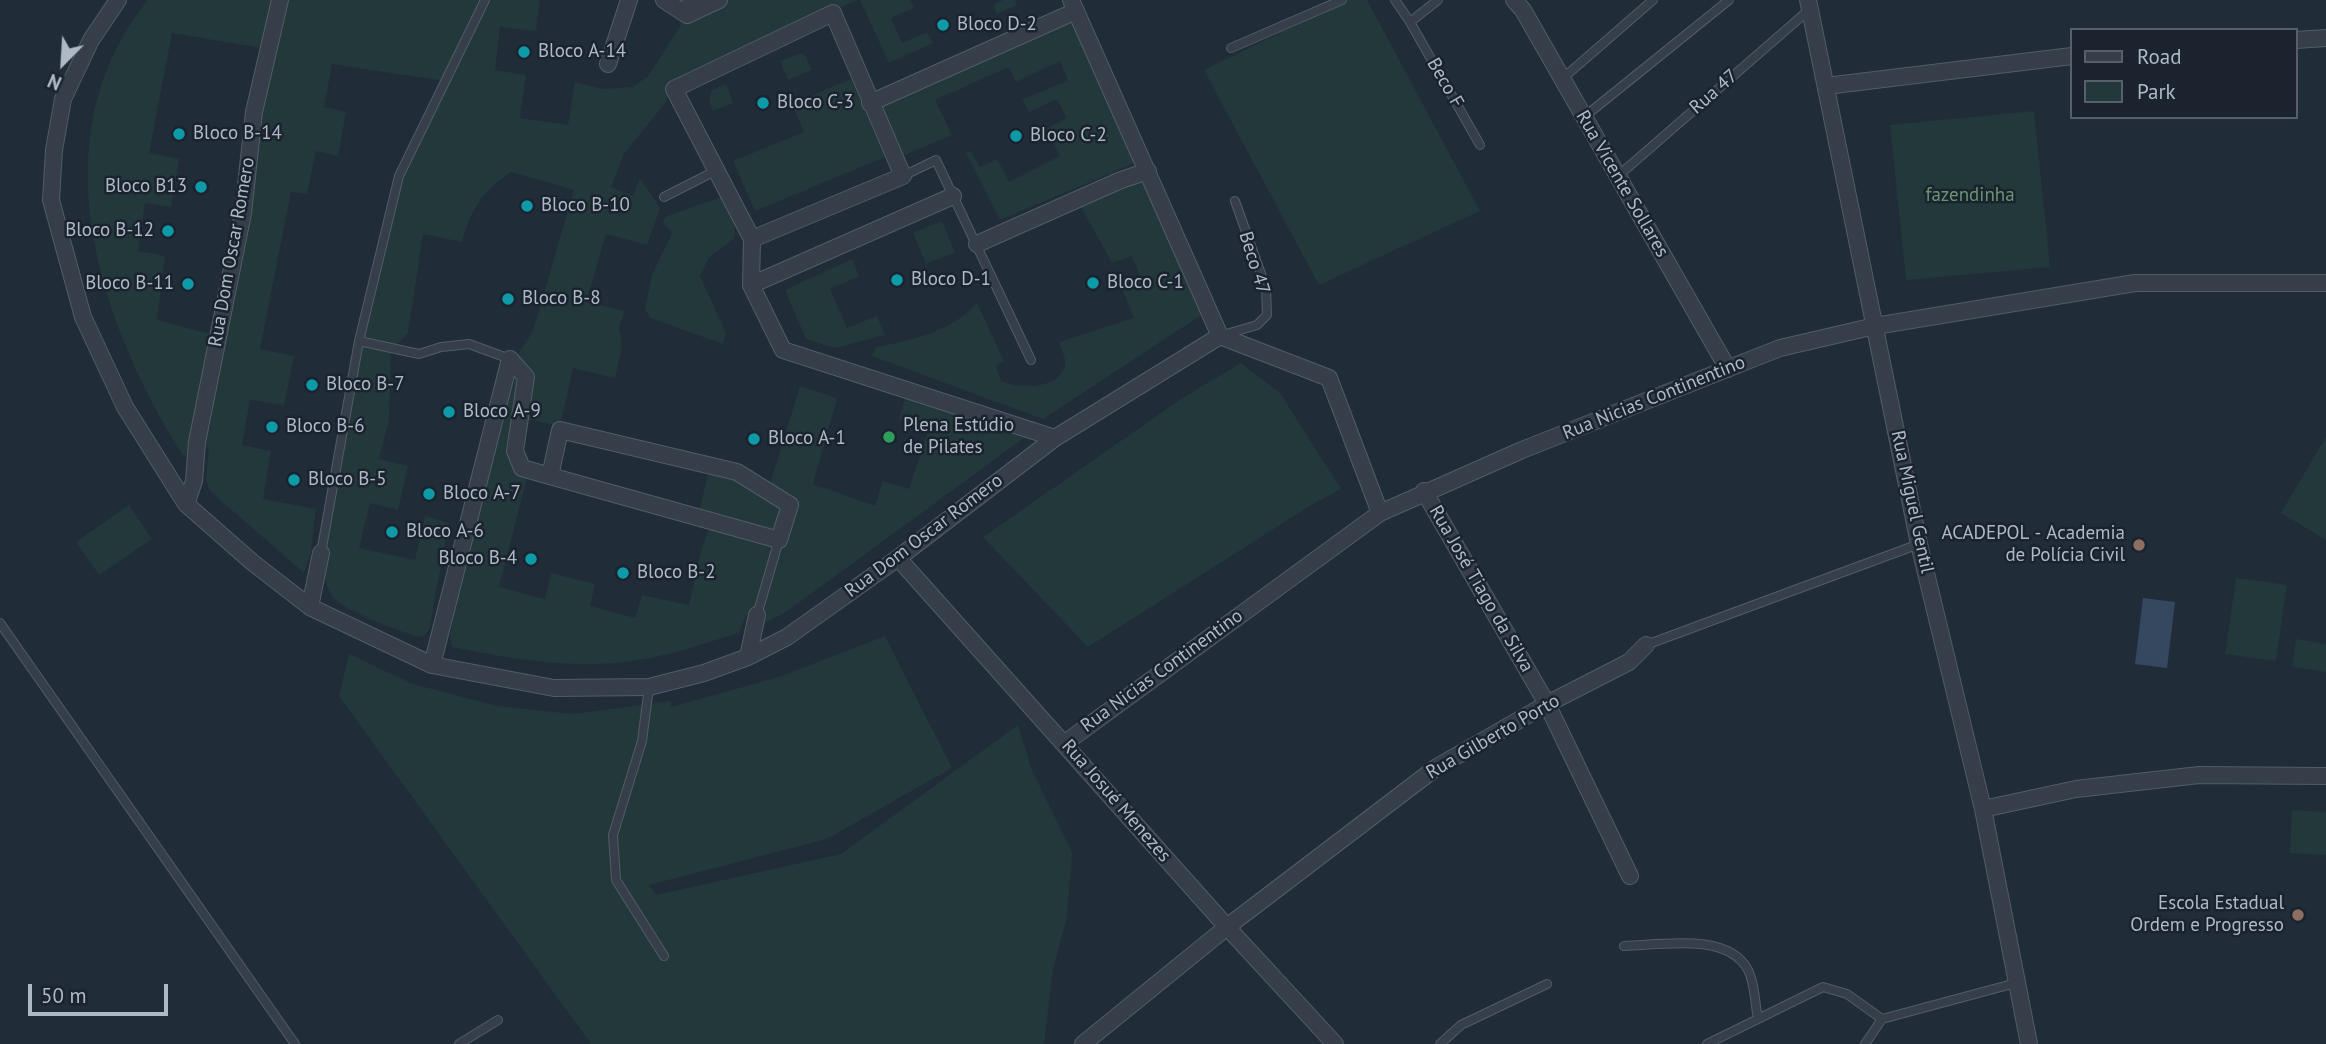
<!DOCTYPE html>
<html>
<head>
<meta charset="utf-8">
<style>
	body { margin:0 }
	#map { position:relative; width:2326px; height:1044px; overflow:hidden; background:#212c39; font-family:"PT Sans",sans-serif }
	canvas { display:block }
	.legend { position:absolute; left:2070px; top:28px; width:228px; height:91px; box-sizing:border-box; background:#1a232e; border:2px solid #565f6b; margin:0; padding:9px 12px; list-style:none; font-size:21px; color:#afb9c6 }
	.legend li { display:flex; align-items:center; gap:14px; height:35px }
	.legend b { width:35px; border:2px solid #565f6b }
	.north { position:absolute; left:28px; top:28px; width:70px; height:70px; -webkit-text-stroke:5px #1a232e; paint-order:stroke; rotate:204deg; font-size:19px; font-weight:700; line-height:28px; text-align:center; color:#afb9c6 }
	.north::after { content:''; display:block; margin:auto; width:24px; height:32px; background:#afb9c6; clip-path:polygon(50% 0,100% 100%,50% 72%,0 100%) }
	.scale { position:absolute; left:28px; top:984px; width:140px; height:32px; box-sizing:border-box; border:4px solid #afb9c6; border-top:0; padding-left:9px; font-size:21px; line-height:24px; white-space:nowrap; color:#afb9c6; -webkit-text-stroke:5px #1a232e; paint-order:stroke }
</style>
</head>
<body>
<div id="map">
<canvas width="2326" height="1044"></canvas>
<ul class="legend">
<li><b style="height:9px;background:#353e49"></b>Road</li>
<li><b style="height:19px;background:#23383a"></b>Park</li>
</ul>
<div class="north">N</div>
<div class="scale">50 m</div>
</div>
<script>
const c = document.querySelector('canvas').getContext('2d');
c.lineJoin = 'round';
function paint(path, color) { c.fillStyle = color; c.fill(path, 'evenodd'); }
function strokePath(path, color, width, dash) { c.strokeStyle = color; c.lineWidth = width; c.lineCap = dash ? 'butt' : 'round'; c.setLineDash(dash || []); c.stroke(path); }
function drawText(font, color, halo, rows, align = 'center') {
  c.font = font + ' "PT Sans",sans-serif'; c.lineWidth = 5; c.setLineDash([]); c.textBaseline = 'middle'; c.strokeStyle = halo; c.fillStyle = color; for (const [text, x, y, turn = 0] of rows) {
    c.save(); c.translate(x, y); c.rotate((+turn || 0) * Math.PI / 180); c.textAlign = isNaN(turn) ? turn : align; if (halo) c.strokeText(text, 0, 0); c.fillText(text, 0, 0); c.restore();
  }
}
const green = new Path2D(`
	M148 0H540L536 31 500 27 495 70 526 75 520 118 568 125 575 82 602 89 633 87 649 75 687 15 719 0H857L671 86 666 102 624 154 611 187 633 196 640 178 660 208 647 245 606 234 586 302 625 311 619 327 622 347 615 378 573 368 560 426 525 419 515 451 529 470 499 587 545 599 551 573 595 584 590 606 635 618 642 595 689 605 701 551 712 521 698 517 710 466 768 491 800 386 837 398 813 484 875 506 883 481 909 489 929 429 899 419 906 395 1023 435 1024 438 786 612 762 624 765 615H746L739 633C709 642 677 653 645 659 581 671 516 660 452 647L450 637 453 621 442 618 514 360 533 331 574 190 511 172C482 191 471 210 462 242L423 234 408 333 391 350 389 420 379 459 408 466 398 510 370 503 359 548 415 560 425 516 449 523 429 629 424 636 417 637C399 630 342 611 332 596 324 584 324 568 321 553L359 341 399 176 444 81 332 64 324 107 346 112 338 156 316 151 307 194 291 192 260 349 294 356 284 405 250 400 242 445 271 451 263 499 316 509 311 551 304 573 210 491 206 480 209 447 189 440 187 455 184 457C99 323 36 137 148 0ZM172 33 267 49 218 336 157 320 165 256 138 251 145 203 171 207 179 159 149 153Z
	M860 0H910L914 8 891 18 902 43 927 32 933 43 889 63Z
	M1003 0H1015L1017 5 997 14 993 5Z
	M1347 0H1367L1480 211 1319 285 1204 70Z
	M1073 22 1135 163 1000 220 966 153 971 151 980 167 997 159 1009 182 1060 156 1046 129 1067 118 1057 99 1029 112 1022 100 1068 80 1060 61 1016 82 1009 67 935 100 952 135 895 159 870 103Z
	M801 53 805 55 812 70 788 80 780 61Z
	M851 79 885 157 755 211 733 161 804 132 792 104Z
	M726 84 733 103 713 111 709 100 712 90Z
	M2034 111 2050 267 1906 280 1890 125Z
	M1142 176 1203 314 1043 419 872 356 876 347C911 341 953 331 977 303L1004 361 996 366 1001 381C1018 389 1062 390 1065 364 1066 358 1061 348 1059 342L1134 318 1120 284 1140 276 1132 256 1112 263 1077 199Z
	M723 196 736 213 734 238 708 259 700 276 726 333 723 344 650 318 645 309 652 275 672 233 663 223 665 217Z
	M942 221 955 252 926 264 913 233Z
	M852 259 859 276 830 289 847 328 877 316 885 335 835 348 806 339 785 290Z
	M1241 363 1280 393 1341 489 1313 504 1088 647 983 537 1181 399Z
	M2326 437V540L2281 513Z
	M129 505 152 539 99 575 76 542Z
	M2236 578 2287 585 2276 661 2225 654Z
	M885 636 952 768 827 839 649 885 656 895 841 854 1018 725 1031 768 1072 852 1067 917 1053 969 1044 1044H591L339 696 349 654 413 684 497 706 573 714 671 701V707L779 677Z
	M2296 639 2326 644V672L2292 667Z
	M2292 810 2326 812V855L2290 853Z`);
const water = new Path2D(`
	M2143 598 2175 602 2167 668 2135 664Z`);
const lane = new Path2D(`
	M1395 0 1410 22 1438 0
	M1410 22 1480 145
	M1231 48 1342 0
	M1562 79 1653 0
	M1584 117 1729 0
	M903 176 936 160 1031 360
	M1618 176 1810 9
	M664 197 717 170
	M1223 335 1257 325 1267 315 1266 288 1235 201
	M359 341 419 354 441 347 469 344 510 359
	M321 553 359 341 399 176 485 0
	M757 615 779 540
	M0 623 295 1044
	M1646 645 1919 544
	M649 687 642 741 613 835 616 880 664 956
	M1624 946C1661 945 1728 932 1748 970 1755 983 1755 1005 1758 1019
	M459 1044 498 1020
	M1440 1044 1461 1025 1547 984
	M1707 1044 1823 987 1847 994 1882 1019 2016 983
	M1865 1044 1882 1019`);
const street = new Path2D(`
	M118 0 91 40 63 99 54 150 51 200 83 317 125 407 186 504 252 562 310 607 432 665 554 688 649 687 704 673 748 657 787 637 898 558 1055 438 1220 336
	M664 0 687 15 691 0
	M1071 0 1220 336
	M1514 0 1523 10 1728 369
	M1808 0 1919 544 1983 809 2029 1044
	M687 15 719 0
	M2296 40 2326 38
	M608 64 629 0
	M1826 86 2072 56
	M870 103 1076 11
	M752 239 674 89 833 13 903 176 752 239 751 285 783 350 1055 438
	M977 244 1121 180 1148 171
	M751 285 953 196
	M1220 336 1329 378 1380 513
	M1424 491 1547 704 1630 876
	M186 504 194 481 197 442 243 213 254 112 280 0
	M898 558 1227 927 1335 1044
	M310 607 321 553
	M748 657 757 615
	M432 665 510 359 526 377 515 451 522 468 550 476 779 540 790 505 737 472 560 430 550 476
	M1065 743 1380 513 1522 450 1780 348 1875 326 2135 283H2326
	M1983 809 2076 789 2199 775 2326 776
	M1083 1044 1227 927 1437 767 1547 704 1629 662 1646 645`);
const markers = [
	[943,25,7,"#0f9aa8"],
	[524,52,7,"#0f9aa8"],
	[763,103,7,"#0f9aa8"],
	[179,134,7,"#0f9aa8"],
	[1016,136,7,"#0f9aa8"],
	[201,187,7,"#0f9aa8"],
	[527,206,7,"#0f9aa8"],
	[168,231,7,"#0f9aa8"],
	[897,280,7,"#0f9aa8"],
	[1093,283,7,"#0f9aa8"],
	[188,284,7,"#0f9aa8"],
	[508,299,7,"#0f9aa8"],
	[312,385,7,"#0f9aa8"],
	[449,412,7,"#0f9aa8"],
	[272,427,7,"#0f9aa8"],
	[889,437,7,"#2e9e5b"],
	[754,439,7,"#0f9aa8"],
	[294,480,7,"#0f9aa8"],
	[429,494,7,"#0f9aa8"],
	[392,532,7,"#0f9aa8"],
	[2139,545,7,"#8d6e63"],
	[531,559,7,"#0f9aa8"],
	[623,573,7,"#0f9aa8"],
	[2298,915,7,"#8d6e63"]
];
const poiNames = [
	["Bloco D-2",957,25],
	["Bloco A-14",538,52],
	["Bloco C-3",777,103],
	["Bloco B-14",193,134],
	["Bloco C-2",1030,136],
	["Bloco B13",187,187,"right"],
	["Bloco B-10",541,206],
	["Bloco B-12",154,231,"right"],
	["Bloco D-1",911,280],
	["Bloco C-1",1107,283],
	["Bloco B-11",174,284,"right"],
	["Bloco B-8",522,299],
	["Bloco B-7",326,385],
	["Bloco A-9",463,412],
	["Plena Estúdio",903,426],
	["de Pilates",903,448],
	["Bloco B-6",286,427],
	["Bloco A-1",768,439],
	["Bloco B-5",308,480],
	["Bloco A-7",443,494],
	["Bloco A-6",406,532],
	["ACADEPOL - Academia",2125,534,"right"],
	["de Polícia Civil",2125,556,"right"],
	["Bloco B-4",517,559,"right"],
	["Bloco B-2",637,573],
	["Escola Estadual",2284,904,"right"],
	["Ordem e Progresso",2284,926,"right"]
];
const streetNames = [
	["Beco F",1445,83,60],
	["Rua 47",1714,92,-41],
	["Rua Vicente Sollares",1622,184,60],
	["Rua Dom Oscar Romero",232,252,-80],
	["Beco 47",1254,263,73],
	["Rua Nicias Continentino",1654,398,-22],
	["Rua Miguel Gentil",1912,502,78],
	["Rua Dom Oscar Romero",924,536,-37],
	["Rua José Tiago da Silva",1481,589,60],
	["Rua Nicias Continentino",1162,671,-36],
	["Rua Gilberto Porto",1493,737,-30],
	["Rua Josué Menezes",1116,801,49]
];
const parkNames = [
	["fazendinha",1970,196]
];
paint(green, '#23383a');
paint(water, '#354860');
strokePath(lane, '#525c67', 10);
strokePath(street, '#525c67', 18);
strokePath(lane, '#353e49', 8);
strokePath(street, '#353e49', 16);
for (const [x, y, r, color] of markers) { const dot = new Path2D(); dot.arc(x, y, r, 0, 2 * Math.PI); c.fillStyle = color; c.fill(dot); strokePath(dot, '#1a232e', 2.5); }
drawText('19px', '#afb9c6', '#1a232e', poiNames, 'left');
drawText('19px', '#afb9c6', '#1a232e', streetNames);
drawText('19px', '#679670', '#1a232e', parkNames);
</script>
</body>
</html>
